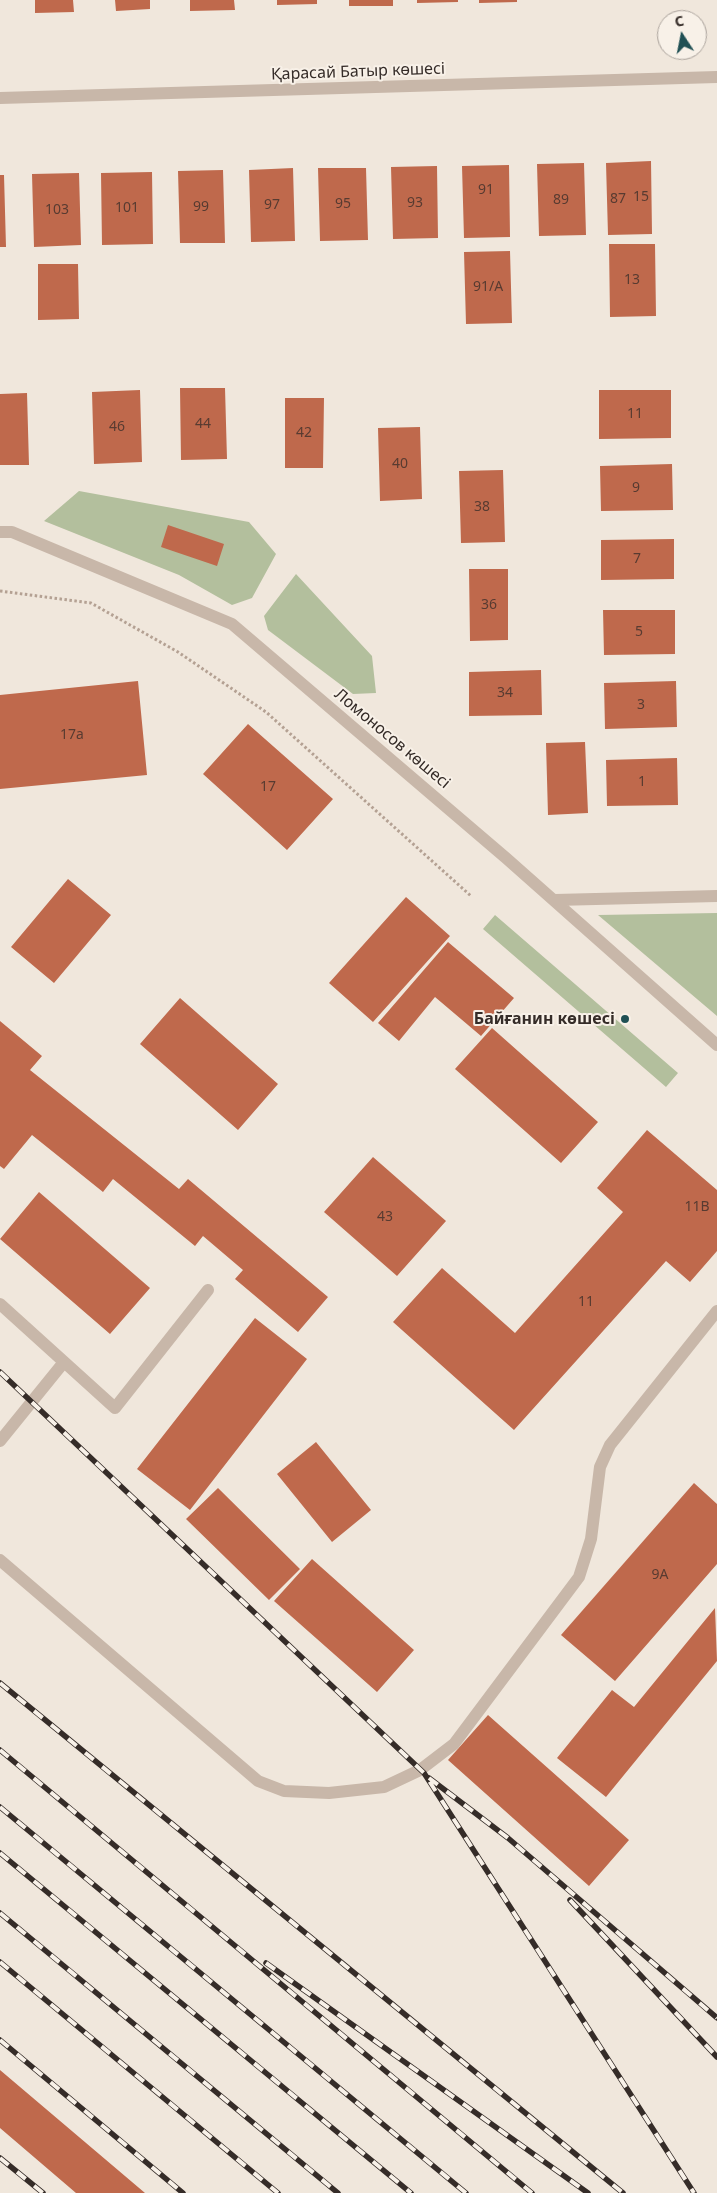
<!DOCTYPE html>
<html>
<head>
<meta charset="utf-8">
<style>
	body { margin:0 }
	#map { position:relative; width:717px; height:2193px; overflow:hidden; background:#f0e7dc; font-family:"Noto Sans",sans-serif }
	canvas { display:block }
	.north { position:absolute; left:657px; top:10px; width:50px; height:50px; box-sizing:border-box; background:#f8f1e8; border:1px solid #aaa29b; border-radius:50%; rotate:349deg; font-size:14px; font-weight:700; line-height:20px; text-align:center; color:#352c28 }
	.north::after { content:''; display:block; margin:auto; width:18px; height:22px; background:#205054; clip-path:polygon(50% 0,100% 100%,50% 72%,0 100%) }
</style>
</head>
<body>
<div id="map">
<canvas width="717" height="2193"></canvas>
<div class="north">С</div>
</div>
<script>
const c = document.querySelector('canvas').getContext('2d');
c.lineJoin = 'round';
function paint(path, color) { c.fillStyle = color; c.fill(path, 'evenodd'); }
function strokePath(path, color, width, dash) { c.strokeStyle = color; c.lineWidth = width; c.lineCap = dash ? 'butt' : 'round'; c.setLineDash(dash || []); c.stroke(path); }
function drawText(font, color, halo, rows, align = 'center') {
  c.font = font + ' "Noto Sans",sans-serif'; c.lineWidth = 4; c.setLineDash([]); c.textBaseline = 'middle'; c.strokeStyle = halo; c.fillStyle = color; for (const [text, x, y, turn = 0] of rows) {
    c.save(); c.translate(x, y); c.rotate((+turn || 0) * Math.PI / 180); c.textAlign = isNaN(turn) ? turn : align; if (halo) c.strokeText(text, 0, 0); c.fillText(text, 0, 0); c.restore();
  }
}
const green = new Path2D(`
	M79 491 249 522 276 554 252 598 232 605 179 575 44 521Z
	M296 574 372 656 376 693 353 694 268 630 264 616Z
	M717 913V1016L598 915Z
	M495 915 678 1073 666 1087 483 929Z`);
const building = new Path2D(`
	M35 0H73L74 12 35 13Z
	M115 0H150V9L116 11Z
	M190 0H234L235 10 190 11Z
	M277 0H317V4L277 5Z
	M349 0H393V6H349Z
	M417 0H458V2L417 3Z
	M479 0H517V2L479 3Z
	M651 161 652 234 608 235 606 163Z
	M584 163 586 235 539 236 537 164Z
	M509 165 510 237 464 238 462 166Z
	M437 166 438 238 393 239 391 167Z
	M293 168 295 241 251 242 249 170Z
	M318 168H366L368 240 320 241Z
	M223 170 225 243H180L178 171Z
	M152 172 153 244 102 245 101 173Z
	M79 173 81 245 34 247 32 174Z
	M0 175H4L6 247H0Z
	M609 244H655L656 316 610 317Z
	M510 251 512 323 466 324 464 252Z
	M38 264H78L79 319 38 320Z
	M180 388H225L227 459 181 460Z
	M140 390 142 462 94 464 92 392Z
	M599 390H671V438L599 439Z
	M27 393 29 465H0V394Z
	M285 398H324L323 468H285Z
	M420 427 422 499 380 501 378 428Z
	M672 464 673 510 601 511 600 466Z
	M503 470 505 542 461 543 459 471Z
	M168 525 224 544 217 566 161 547Z
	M674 539V579L601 580V540Z
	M469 569H508V640L470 641Z
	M603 610H675V654L604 655Z
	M541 670 542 715 469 716V672Z
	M138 681 147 775 0 789V695Z
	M676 681 677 727 605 729 604 683Z
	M248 724 333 799 287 850 203 774Z
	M585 742 588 813 548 815 546 743Z
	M677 758 678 805 607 806 606 760Z
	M68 879 111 915 54 983 11 947Z
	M406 897 450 936 373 1022 329 983Z
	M448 942 514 998 481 1036 435 997 399 1041 378 1023Z
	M180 998 278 1084 238 1130 140 1044Z
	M0 1021 42 1056 30 1070 179 1189 188 1179 328 1297 298 1332 235 1279 243 1270 203 1236 195 1246 113 1179 103 1192 32 1135 4 1169 0 1166Z
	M492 1028 598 1122 561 1163 455 1069Z
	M647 1130 717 1190V1251L690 1282 666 1261 514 1430 393 1322 442 1268 515 1333 623 1212 597 1188Z
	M373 1157 446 1221 397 1276 324 1212Z
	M39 1192 150 1288 110 1334 0 1239Z
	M255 1318 307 1359 190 1510 137 1469Z
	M316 1442 371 1510 332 1542 277 1474Z
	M694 1483 717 1504V1564L615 1681 561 1635Z
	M218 1488 300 1569 269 1600 186 1519Z
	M312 1559 414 1650 377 1692 274 1601Z
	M715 1608 717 1661 606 1797 557 1758 612 1690 634 1707Z
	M488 1715 629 1840 589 1886 448 1760Z
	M0 2070 145 2193H76L0 2128Z`);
const path = new Path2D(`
	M0 591 91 603 178 652 266 712 471 896`);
const minor = new Path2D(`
	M0 98 717 77
	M0 532H12L232 624 506 858 717 1045
	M555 900 717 896
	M0 1304 115 1408 208 1290
	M0 1441 64 1362
	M0 1560 258 1781 284 1791 329 1793 384 1787 420 1770 454 1744 579 1577 591 1539 600 1467 610 1445 717 1311`);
const rail = new Path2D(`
	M0 1372 424 1773 694 2193
	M0 1683 623 2193
	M0 1750 532 2193
	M429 1778 508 1838 717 2018
	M0 1807 466 2193
	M0 1853 411 2193
	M570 1900 717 2057
	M0 1913 338 2193
	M0 1962 278 2193
	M266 1963 588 2193
	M0 2040 183 2193
	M0 2158 43 2193`);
const markers = [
	[625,1019,5,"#205054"]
];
const numberNames = [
	["91",486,190],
	["15",641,197],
	["87",618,199],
	["89",561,200],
	["93",415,203],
	["95",343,204],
	["97",272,205],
	["99",201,207],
	["101",127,208],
	["103",57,210],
	["13",632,280],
	["91/А",488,287],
	["11",635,414],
	["44",203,424],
	["46",117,427],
	["42",304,433],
	["40",400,464],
	["9",636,488],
	["38",482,507],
	["7",637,559],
	["36",489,605],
	["5",639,632],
	["34",505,693],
	["3",641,705],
	["17а",72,735],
	["1",642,782],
	["17",268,787],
	["11В",697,1207],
	["43",385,1217],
	["11",586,1302],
	["9А",660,1575]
];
const streetNames = [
	["Қарасай Батыр көшесі",358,72,-2],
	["Ломоносов көшесі",392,739,40]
];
const poiNames = [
	["Байғанин көшесі",615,1019]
];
paint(green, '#b3bf9d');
paint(building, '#bf694c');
strokePath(path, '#b4a193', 3, [2.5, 2.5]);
strokePath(minor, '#c8b7a9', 12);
strokePath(rail, '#352c28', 5.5);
strokePath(rail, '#f8f1e8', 4, [11]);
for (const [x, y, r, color] of markers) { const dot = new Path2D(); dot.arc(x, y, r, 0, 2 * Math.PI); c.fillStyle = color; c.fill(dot); strokePath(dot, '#f8f1e8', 2); }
drawText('14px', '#583b31', null, numberNames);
drawText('16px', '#352c28', '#f8f1e8', streetNames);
drawText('bold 16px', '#352c28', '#f8f1e8', poiNames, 'right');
</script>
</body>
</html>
